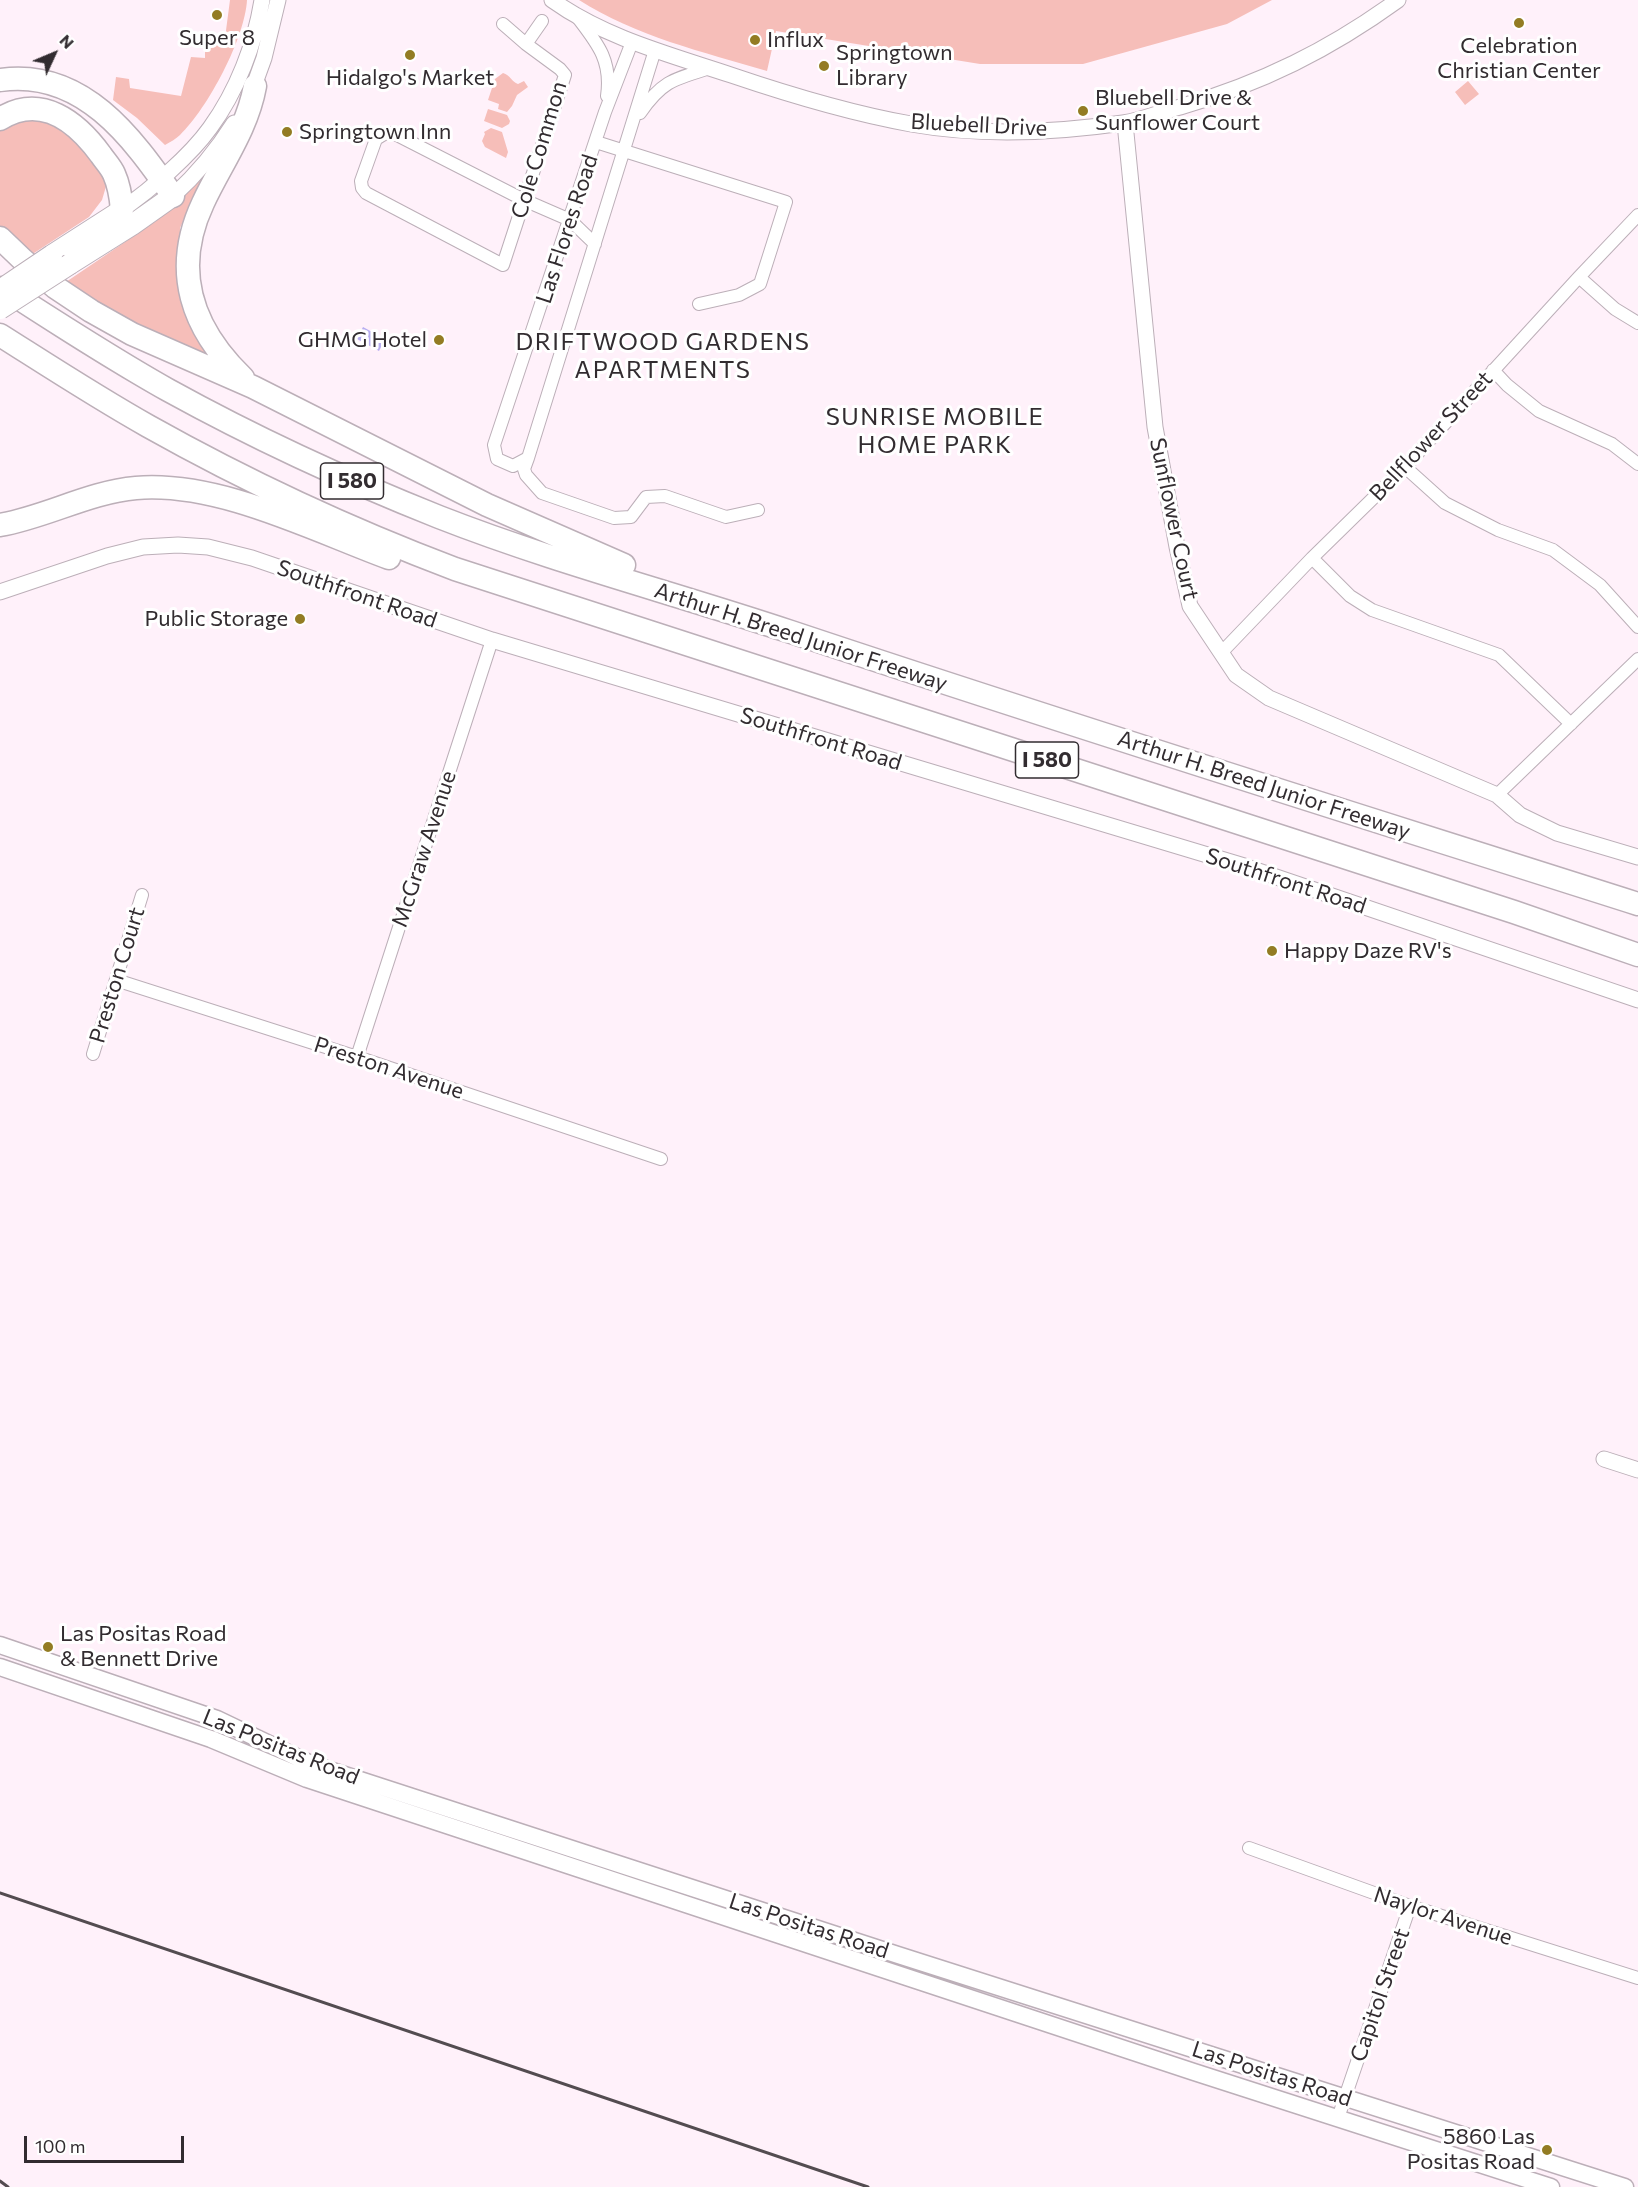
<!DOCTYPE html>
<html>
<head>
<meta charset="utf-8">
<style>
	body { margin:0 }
	#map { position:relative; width:1638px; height:2187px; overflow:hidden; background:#fff1fa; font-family:Commissioner,sans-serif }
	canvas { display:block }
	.north { position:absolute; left:24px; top:24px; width:60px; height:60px; -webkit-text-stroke:4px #fff; paint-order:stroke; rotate:46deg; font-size:16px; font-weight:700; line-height:24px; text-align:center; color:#322c30 }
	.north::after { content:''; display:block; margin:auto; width:21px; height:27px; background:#322c30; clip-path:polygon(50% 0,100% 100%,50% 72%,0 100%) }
	.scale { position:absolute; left:24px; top:2136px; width:160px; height:27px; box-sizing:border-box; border:3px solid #322c30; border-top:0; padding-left:8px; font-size:18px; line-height:21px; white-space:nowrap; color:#322c30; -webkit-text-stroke:4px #fff; paint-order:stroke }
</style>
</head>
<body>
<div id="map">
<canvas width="1638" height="2187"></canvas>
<div class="north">N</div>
<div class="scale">100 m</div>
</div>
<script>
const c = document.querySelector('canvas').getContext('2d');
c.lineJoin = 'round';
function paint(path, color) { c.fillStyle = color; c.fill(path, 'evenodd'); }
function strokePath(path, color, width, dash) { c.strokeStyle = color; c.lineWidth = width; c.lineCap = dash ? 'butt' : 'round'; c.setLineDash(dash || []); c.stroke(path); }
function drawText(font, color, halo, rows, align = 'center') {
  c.font = font + ' Commissioner,sans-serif'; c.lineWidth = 6; c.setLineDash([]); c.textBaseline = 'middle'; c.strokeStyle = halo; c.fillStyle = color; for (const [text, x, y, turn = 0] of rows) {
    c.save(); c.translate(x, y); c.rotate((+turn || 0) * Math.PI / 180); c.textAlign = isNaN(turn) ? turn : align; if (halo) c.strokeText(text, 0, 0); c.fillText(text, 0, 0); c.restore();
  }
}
const green = new Path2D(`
	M230 0H247C245 38 208 108 180 135 176 139 170 142 165 145L137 118 113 100 116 77 129 79 130 88 181 96 191 57 205 58V37L225 38Z
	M579 0H1272L1227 24 1083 64H980L776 31 767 71C703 52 635 36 579 0Z
	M503 73C510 75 512 82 518 84L524 81 528 87 517 95 512 106 507 112 498 109 499 104 488 100 495 79Z
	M1468 81 1479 94 1465 105 1455 92Z
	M488 109 507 115 510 121 509 124 502 128 484 121Z
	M40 115 75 135 107 183 102 200 89 217 28 257 0 229V123Z
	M491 128 502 132 508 152 506 158 485 147 482 141 485 134 484 132Z
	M215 166 194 197 180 228V286L240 378 145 332 63 284 156 221Z`);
const water = new Path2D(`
	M363 327 385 339 379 351 357 339Z`);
const minor = new Path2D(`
	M578 18C598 44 612 61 607 96
	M542 21 526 44 560 69 565 75 503 265 366 193 362 188 361 181 376 139 384 134 393 133 524 200 570 220 595 244
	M503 24 526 44
	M632 42 605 112 494 445 497 459 513 466 528 458 655 50
	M640 113C662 81 674 79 710 68
	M596 142 786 202 760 284 739 295 699 304
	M1579 277 1615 309 1638 323
	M1493 370 1507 385 1539 411 1612 444 1638 464
	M528 458 524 469 526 475 542 493 614 518 631 517 646 497 665 496 726 517 758 510
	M1405 467 1445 503 1498 530 1553 550 1600 585 1638 627
	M1312 558 1350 596 1372 610 1499 655 1571 724
	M1221 653 1312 558 1405 467 1579 277 1638 215
	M1497 795 1638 659
	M116 980 357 1057 661 1159
	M93 1054 142 895
	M357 1057 492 640
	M1249 1848 1410 1906 1638 1978
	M1338 2118 1410 1906`);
const tertiary = new Path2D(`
	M552 0C605 38 671 55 731 75 790 95 849 113 911 124 979 136 1054 133 1123 123 1142 120 1161 112 1180 107 1262 83 1329 50 1398 0
	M251 94 264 58 278 0
	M1125 123 1155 427 1177 547 1190 606 1236 675 1269 698 1497 795 1520 815 1557 833 1638 857
	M173 196C196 175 217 150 234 123
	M122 210C151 189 190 156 210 128 237 91 255 44 262 0
	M0 592 107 556 143 547 178 545 208 547 252 558 492 640 1244 866 1638 1000
	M1604 1459 1638 1470`);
const secondary = new Path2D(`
	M0 1645 217 1719 311 1764 898 1955 1625 2187
	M0 1667 211 1739 307 1779 1194 2072 1551 2187`);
const primary = new Path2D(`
	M52 255 122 210
	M70 264 132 225 173 196`);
const motorway = new Path2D(`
	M0 80C82 68 132 137 173 196
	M0 119C41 93 77 122 101 155 105 161 111 167 114 174 119 185 121 198 122 210
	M0 238 23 260 55 287 91 311 132 334 253 387 487 505 624 565
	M3 288C57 323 111 358 168 390 255 438 346 480 439 517 554 562 674 593 791 632 1072 726 1355 814 1638 904
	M0 335C49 366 98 398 148 426 246 481 349 529 455 569L1514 912 1638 955
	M243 378C192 329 171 271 203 203 221 164 247 130 255 86
	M0 525C46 517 89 492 136 488 218 481 313 530 389 558`);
const rail = new Path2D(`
	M0 1893 868 2187
	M0 2181 8 2187`);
const primaryBridge = new Path2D(`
	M0 290 52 255
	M0 309 70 264`);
const markers = [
	[217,15,6,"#937c23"],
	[1519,23,6,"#937c23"],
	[755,40,6,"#937c23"],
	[410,55,6,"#937c23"],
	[824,66,6,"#937c23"],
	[1083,111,6,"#937c23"],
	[287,132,6,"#937c23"],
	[439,340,6,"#937c23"],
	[300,619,6,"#937c23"],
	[1272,951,6,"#937c23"],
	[48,1647,6,"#937c23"],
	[1547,2150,6,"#937c23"]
];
const shields = [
	[352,481,63],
	[1047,760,63]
];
const shieldNames = [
	["I 580",352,481],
	["I 580",1047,760]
];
const poiNames = [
	["Super 8",217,38,"center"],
	["Influx",767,40],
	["Celebration",1519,46,"center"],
	["Christian Center",1519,71,"center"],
	["Springtown",836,53],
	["Library",836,78],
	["Hidalgo's Market",410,78,"center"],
	["Bluebell Drive &",1095,98],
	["Sunflower Court",1095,123],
	["Springtown Inn",299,132],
	["GHMG Hotel",427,340,"right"],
	["Public Storage",288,619,"right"],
	["Happy Daze RV's",1284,951],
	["Las Positas Road",60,1634],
	["& Bennett Drive",60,1659],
	["5860 Las",1535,2137,"right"],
	["Positas Road",1535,2162,"right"]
];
const streetNames = [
	["Bluebell Drive",979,125,3],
	["Cole Common",539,150,-73],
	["Las Flores Road",567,229,-72],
	["Bellflower Street",1431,436,-47],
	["Sunflower Court",1174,519,78],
	["Southfront Road",357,594,19],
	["Arthur H. Breed Junior Freeway",801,637,18],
	["Southfront Road",821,739,17],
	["Arthur H. Breed Junior Freeway",1264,785,18],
	["McGraw Avenue",424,849,-72],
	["Southfront Road",1286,881,18],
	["Preston Court",117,975,-73],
	["Preston Avenue",389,1068,18],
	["Las Positas Road",281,1747,22],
	["Naylor Avenue",1443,1916,18],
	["Las Positas Road",809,1926,18],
	["Capitol Street",1380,1995,-71],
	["Las Positas Road",1272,2074,18]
];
const neighbourhoodNames = [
	["DRIFTWOOD GARDENS",663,342],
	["APARTMENTS",663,370],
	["SUNRISE MOBILE",935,417],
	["HOME PARK",935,445]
];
paint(green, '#f6beb9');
paint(water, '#b8aef1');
strokePath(minor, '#bcafb8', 14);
strokePath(tertiary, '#bcafb8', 17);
strokePath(secondary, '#bcafb8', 19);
strokePath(primary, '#bcafb8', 22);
strokePath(motorway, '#bcafb8', 25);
strokePath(minor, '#fff', 12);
strokePath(tertiary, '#fff', 15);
strokePath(secondary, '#fff', 16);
strokePath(primary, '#fff', 20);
strokePath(motorway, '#fff', 22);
strokePath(rail, '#534c50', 3);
strokePath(primaryBridge, '#bcafb8', 22, []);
strokePath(primaryBridge, '#fff', 20);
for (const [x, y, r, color] of markers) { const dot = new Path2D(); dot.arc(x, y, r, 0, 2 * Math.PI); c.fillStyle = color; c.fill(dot); strokePath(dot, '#fff', 2); }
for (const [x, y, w] of shields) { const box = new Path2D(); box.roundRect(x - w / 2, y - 18, w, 36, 4.5); c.fillStyle = '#fff'; c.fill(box); strokePath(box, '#322c30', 1.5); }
drawText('bold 21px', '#322c30', null, shieldNames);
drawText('22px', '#322c30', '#fff', poiNames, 'left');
drawText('22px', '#322c30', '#fff', streetNames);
c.letterSpacing = '1.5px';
drawText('24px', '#322c30', '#fff', neighbourhoodNames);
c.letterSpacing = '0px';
</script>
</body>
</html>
